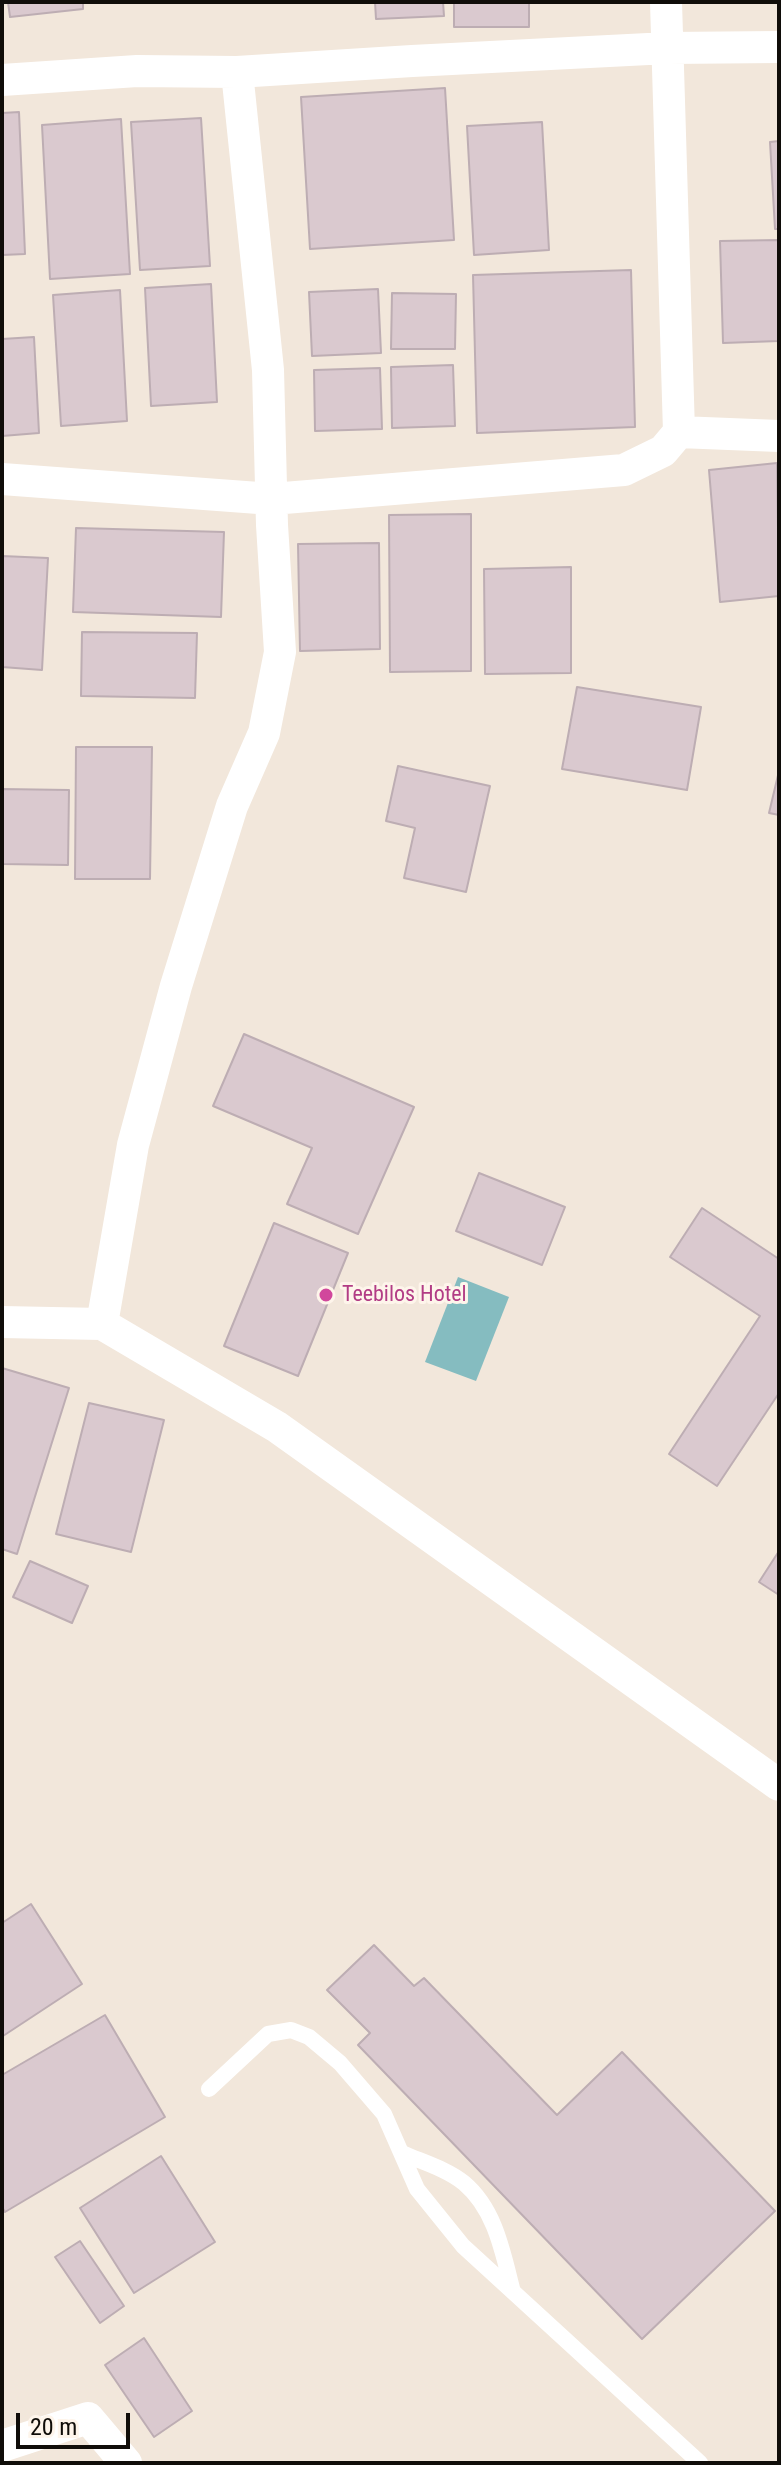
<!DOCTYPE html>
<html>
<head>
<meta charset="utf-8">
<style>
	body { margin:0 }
	#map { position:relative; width:781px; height:2465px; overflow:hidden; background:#f2e7db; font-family:"Roboto Condensed",sans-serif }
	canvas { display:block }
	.frame { position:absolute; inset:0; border:4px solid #100d09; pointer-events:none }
	.scale { position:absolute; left:16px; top:2413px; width:114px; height:36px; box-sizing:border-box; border:4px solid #100d09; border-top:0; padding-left:10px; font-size:24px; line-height:28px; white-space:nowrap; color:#100d09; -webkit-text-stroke:6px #fef5eb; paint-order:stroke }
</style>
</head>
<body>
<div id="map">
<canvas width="781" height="2465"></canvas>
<div class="frame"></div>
<div class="scale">20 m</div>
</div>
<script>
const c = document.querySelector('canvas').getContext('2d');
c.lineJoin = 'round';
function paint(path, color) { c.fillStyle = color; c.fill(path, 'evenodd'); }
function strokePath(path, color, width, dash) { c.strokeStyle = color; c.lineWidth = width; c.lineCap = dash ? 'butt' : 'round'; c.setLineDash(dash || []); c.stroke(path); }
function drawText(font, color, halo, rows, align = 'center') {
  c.font = font + ' "Roboto Condensed",sans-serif'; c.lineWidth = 6; c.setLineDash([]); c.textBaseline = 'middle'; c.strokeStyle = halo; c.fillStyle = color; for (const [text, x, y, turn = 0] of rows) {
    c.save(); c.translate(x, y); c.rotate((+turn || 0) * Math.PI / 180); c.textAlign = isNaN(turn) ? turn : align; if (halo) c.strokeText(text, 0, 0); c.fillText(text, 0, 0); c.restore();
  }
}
const water = new Path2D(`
	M458 1277 509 1297 476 1381 425 1362Z`);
const building = new Path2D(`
	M8 2H83V9L10 17Z
	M375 2H443L444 16 376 19Z
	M454 2H529V27H454Z
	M445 88 454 240 310 249 301 97Z
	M19 112 25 254 2 255V113Z
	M201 118 210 266 140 270 131 122Z
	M121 119 130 274 50 279 42 125Z
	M542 122 549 250 474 255 467 126Z
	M779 141V229H775L770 142Z
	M779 240V341L723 343 720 241Z
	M631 270 635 427 477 433 473 275Z
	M211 284 217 402 151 406 145 288Z
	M378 289 381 353 312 356 309 292Z
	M120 290 127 421 61 426 53 295Z
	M392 293 456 294 455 349H391Z
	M34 337 39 433 2 436V339Z
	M453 365 455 426 392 428 391 367Z
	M380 368 382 429 315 431 314 370Z
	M777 463 779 596 720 602 709 470Z
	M471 514V671L390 672 389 515Z
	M76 528 224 532 221 617 73 612Z
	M379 543 380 649 300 651 298 544Z
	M2 556 48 558 42 670 2 667Z
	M571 567V673L485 674 484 569Z
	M82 632 197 633 195 698 81 696Z
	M577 687 701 707 687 790 562 769Z
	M76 747H152L150 879H75Z
	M398 766 490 786 466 892 404 878 415 828 386 821Z
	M779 771V815L769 813Z
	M2 789 69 790 68 865 2 864Z
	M244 1034 414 1107 358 1234 287 1204 312 1148 213 1106Z
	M479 1173 565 1207 542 1265 456 1231Z
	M702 1208 779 1259V1393L717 1486 669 1454 760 1316 670 1257Z
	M274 1223 348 1253 298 1376 224 1346Z
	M2 1368 69 1388 17 1554 2 1549Z
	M89 1403 164 1420 131 1552 56 1534Z
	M779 1551V1595L759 1582Z
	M30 1561 88 1586 72 1623 13 1597Z
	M31 1904 82 1984 3 2036 2 1923Z
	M374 1945 414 1986 424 1978 557 2115 622 2052 775 2211 642 2339 358 2045 370 2033 327 1990Z
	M105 2015 165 2117 5 2212 2 2207V2075Z
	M161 2156 215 2242 134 2293 80 2208Z
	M80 2241 124 2306 100 2323 55 2257Z
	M144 2338 192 2411 154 2437 105 2365Z`);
const lane = new Path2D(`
	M209 2089 268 2034 291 2030 309 2037 340 2063 384 2114 417 2189 463 2246 700 2463
	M402 2153C422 2162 447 2169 464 2183 496 2210 503 2254 513 2292`);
const street = new Path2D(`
	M666 2 679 432
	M2 80 137 71 237 72 412 61 668 48 779 47
	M2 479 272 499 624 470 663 451 679 432 779 436
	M2 1322 102 1324 277 1427 779 1785
	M102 1324 133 1145 176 986 232 806 264 733 280 652 272 525 268 370 237 72
	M2 2446 88 2418 126 2463`);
const markers = [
	[326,1295,8,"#d1479c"]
];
const hotelNames = [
	["Teebilos Hotel",342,1295]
];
paint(water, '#85bcc0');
paint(building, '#dac9cf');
strokePath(building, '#bdadb3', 2);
strokePath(lane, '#fff', 16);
strokePath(street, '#fff', 32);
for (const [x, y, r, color] of markers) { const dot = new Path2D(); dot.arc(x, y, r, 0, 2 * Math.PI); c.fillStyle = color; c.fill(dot); strokePath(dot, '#fef5eb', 3); }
drawText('22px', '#b23c85', '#fef5eb', hotelNames, 'left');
</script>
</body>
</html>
